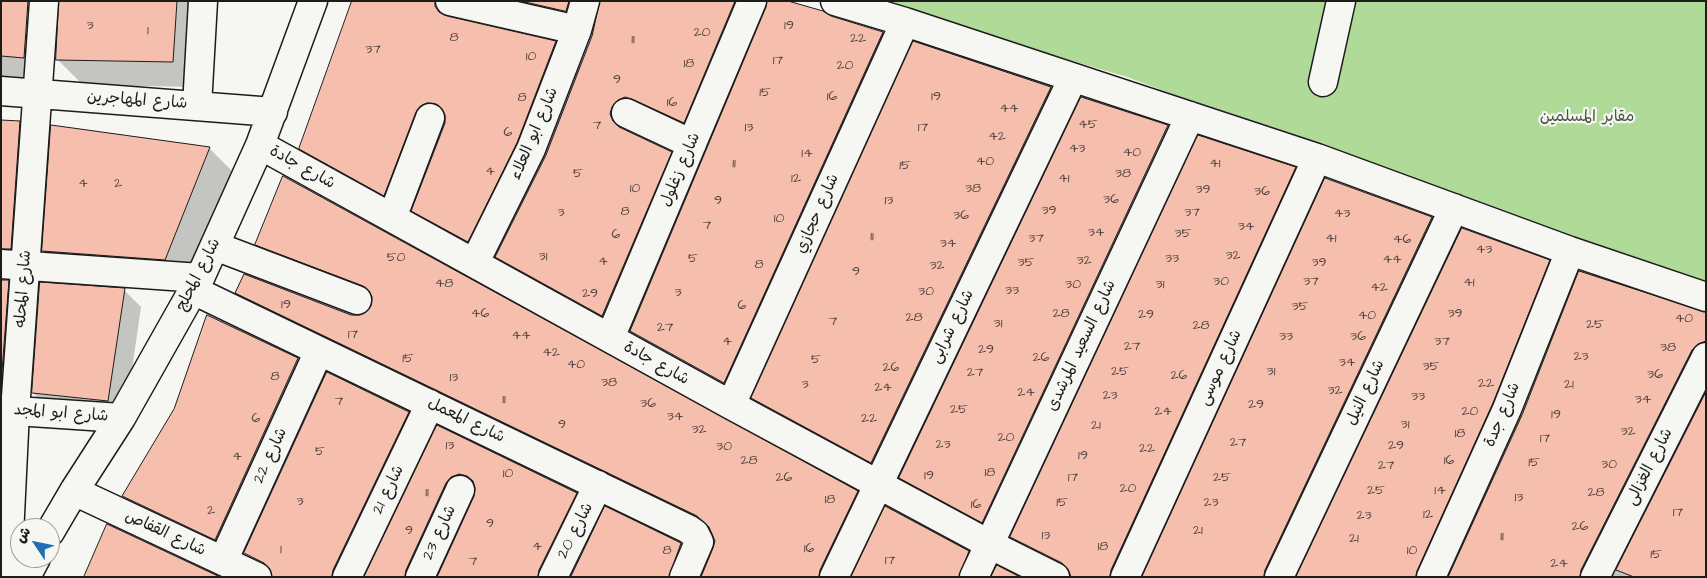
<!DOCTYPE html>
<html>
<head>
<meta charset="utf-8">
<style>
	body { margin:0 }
	#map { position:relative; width:1707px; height:578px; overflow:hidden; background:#f6f6f2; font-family:"Architects Daughter","Playpen Sans Arabic",sans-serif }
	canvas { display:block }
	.frame { position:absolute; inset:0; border:2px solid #1c1c1c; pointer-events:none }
	.north { position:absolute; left:10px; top:518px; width:50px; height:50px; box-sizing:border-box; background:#f6f6f2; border:1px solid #9f9f9c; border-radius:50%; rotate:304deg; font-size:14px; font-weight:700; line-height:20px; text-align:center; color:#1c1c1c }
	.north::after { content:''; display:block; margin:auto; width:18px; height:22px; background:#1f6fb2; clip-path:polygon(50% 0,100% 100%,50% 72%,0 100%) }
</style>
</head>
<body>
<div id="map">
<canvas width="1707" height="578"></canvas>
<div class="frame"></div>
<div class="north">ش</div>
</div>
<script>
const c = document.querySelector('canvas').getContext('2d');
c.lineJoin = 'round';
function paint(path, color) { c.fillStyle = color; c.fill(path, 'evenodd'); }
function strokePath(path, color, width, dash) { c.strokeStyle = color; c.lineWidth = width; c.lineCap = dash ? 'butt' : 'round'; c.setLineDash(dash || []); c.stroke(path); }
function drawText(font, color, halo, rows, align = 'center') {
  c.font = font + ' "Architects Daughter","Playpen Sans Arabic",sans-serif'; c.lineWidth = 4.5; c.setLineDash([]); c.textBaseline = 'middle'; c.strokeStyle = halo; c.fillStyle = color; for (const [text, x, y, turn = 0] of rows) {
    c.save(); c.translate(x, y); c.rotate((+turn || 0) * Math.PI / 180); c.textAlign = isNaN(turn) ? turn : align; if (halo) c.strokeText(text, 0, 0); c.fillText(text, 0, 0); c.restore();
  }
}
const green = new Path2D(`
	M870 1H1706V285L1314 148 1127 77Z`);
const shadow = new Path2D(`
	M1 1H204L198 87 83 85 57 59 60 15 57 18 54 26 50 83 1 79Z
	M354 1H765L768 4 830 17 883 33 907 58 914 43 1051 88 1075 112 1082 98 1168 126 1192 151 1295 168 1319 193 1326 179 1432 218 1456 243 1549 261 1574 286 1706 313V577H1066L1037 562 1013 538 1008 548 926 503 902 479 897 488 779 424 754 399 750 408 657 357 631 331 628 340 522 282 497 257 493 266 438 236 413 210 409 220 326 174 301 148ZM480 10 593 36 581 68 555 42 461 21 463 16ZM659 123 709 147 696 178 671 153 636 136 637 132Z
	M1 121 19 123 45 148 1 577Z
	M209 148 232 171 187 282 66 273 43 251Z
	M284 177 857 492 882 517 968 552 993 577H1017H269L245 553 408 413 433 437 576 494 601 518 606 508 681 544 705 569 716 542 714 536 262 318 236 293 351 316 360 317 367 313 373 304 282 270 257 244Z
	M124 290 141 307 125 418 50 410 33 393Z
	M223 323 298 359 320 382 238 562 146 519 124 496 175 409Z`);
const building = new Path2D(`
	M1 1H28L24 58 1 56Z
	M59 1H177L173 62 56 60Z
	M352 1H435V6L439 12 447 16 556 41 517 143 468 242 411 211 445 123V115L442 109 436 104 427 103 421 106 416 112 384 196 299 149Z
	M521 1H569L566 11Z
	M600 1H735L684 123 632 99 625 97 618 100 612 107 610 114 613 121 619 127 672 152 602 316 495 257 546 155 592 36Z
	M767 1H788L823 11 831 16 883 32 724 383 630 331 766 7Z
	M913 41 1051 87 871 463 751 398Z
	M1081 97 1168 125 982 523 899 478Z
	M1 120 20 121 11 249H1Z
	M51 125 210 147 165 260 42 251Z
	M1198 135 1296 167 1111 570 1110 577H1071L1068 569 1062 563 1010 537Z
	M283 176 858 491 820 570 819 577H701L713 548 715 541 709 527 697 516 235 293 244 274 351 315H360L366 312 371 306 372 297 369 291 363 286 255 245Z
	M1325 178 1432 217 1265 570 1264 577H1142Z
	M1462 228 1550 260 1493 403 1417 571 1416 577H1296Z
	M1579 271 1706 312V341L1698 344 1692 350 1581 570 1580 577H1448L1522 415Z
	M1 280H9L1 384Z
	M40 282 125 288 108 401 32 393Z
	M207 315 298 358 215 540 122 496 174 409Z
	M327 372 409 412 333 570 332 577H272L270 569 264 563 244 553Z
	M1706 392V577H1634L1616 570Z
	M437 425 577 493 539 570 538 577H437L474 496 475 488 473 481 467 476 459 474 451 477 446 483 406 570 405 577H364Z
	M605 506 681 543 669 577H571Z
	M885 506 969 551 959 577H851Z
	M107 524 220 577H84Z
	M997 565 1020 577H991Z`);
const minor = new Path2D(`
	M450 1 577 30
	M835 1 905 22 1317 158 1570 251 1706 297
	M1323 82 1341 1
	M1 91 273 112
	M197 106 203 1
	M626 113 692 144
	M260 145 731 405 989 544 1055 577
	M392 218 430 118
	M215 246 357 300
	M475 262 531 149 577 30 585 1
	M1 264 200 278
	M193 290 688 529 695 534 699 542 684 577
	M610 338 752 1
	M731 405 905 22
	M1 410 121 418
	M74 491 257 577
	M50 532 74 491 121 418 200 278 260 145 313 1
	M223 561 319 351
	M7 577 15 411 44 1
	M26 577 36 558
	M347 577 430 404
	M420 577 460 490
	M553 577 598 485
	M834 577 1073 78
	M974 577 1190 116
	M1125 577 1317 158
	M1279 577 1454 208
	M1431 577 1507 409 1570 251
	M1595 577 1706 357`);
const numberNames = [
	["3",90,26],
	["19",789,26],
	["1",148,31],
	["20",702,33],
	["8",454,38],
	["22",858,39],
	["11",633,40],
	["37",373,50],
	["10",531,57],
	["17",778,61],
	["18",689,64],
	["20",845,66],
	["9",617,80],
	["15",765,93],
	["16",832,97],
	["19",936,97],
	["8",522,98],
	["16",672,103],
	["44",1009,109],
	["45",1088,125],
	["7",597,126],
	["13",749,128],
	["17",923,128],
	["6",508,133],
	["42",997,137],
	["43",1077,149],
	["40",1132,153],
	["14",807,154],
	["40",985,162],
	["11",734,164],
	["41",1215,164],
	["15",905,166],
	["4",490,172],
	["5",578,174],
	["38",1123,174],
	["12",796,179],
	["41",1064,179],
	["4",83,184],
	["2",118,184],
	["10",635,189],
	["38",973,189],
	["39",1203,190],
	["36",1262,192],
	["36",1111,200],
	["9",718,201],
	["13",889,201],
	["39",1049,211],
	["8",625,212],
	["3",561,213],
	["37",1192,213],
	["43",1342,214],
	["36",961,216],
	["10",779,219],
	["7",707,226],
	["34",1246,227],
	["34",1096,233],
	["35",1183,234],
	["6",616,235],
	["11",872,237],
	["37",1036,239],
	["41",1331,239],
	["46",1402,240],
	["34",948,244],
	["43",1484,250],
	["32",1233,256],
	["31",543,257],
	["50",396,258],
	["5",693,259],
	["33",1172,259],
	["44",1392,260],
	["32",1084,261],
	["4",603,262],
	["35",1026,263],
	["39",1319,263],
	["8",759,265],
	["32",937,266],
	["9",856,272],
	["30",1221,282],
	["37",1311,282],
	["41",1469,283],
	["48",444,284],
	["30",1073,285],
	["31",1160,285],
	["42",1379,288],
	["33",1012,291],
	["30",926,292],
	["3",678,293],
	["29",590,294],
	["19",286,305],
	["6",742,306],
	["35",1300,307],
	["46",480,314],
	["28",1061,314],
	["39",1455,314],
	["29",1146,315],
	["40",1367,316],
	["28",914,318],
	["40",1684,319],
	["7",833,322],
	["31",998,324],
	["25",1595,325],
	["28",1201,326],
	["27",665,328],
	["17",353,335],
	["44",521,336],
	["33",1286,337],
	["36",1358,337],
	["4",727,342],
	["37",1442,342],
	["27",1132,347],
	["38",1668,348],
	["29",986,350],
	["42",551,353],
	["23",1581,357],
	["26",1041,358],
	["15",408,359],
	["5",816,360],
	["34",1347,363],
	["40",576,365],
	["35",1431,367],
	["26",891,368],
	["25",1120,372],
	["31",1271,372],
	["27",975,373],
	["36",1655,375],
	["26",1179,376],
	["8",275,377],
	["13",454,378],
	["38",609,383],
	["22",1486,384],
	["3",805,385],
	["21",1569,385],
	["24",883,388],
	["32",1335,391],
	["24",1026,393],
	["23",1110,396],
	["33",1418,397],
	["11",504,400],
	["34",1643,400],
	["7",339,402],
	["36",648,404],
	["29",1256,405],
	["25",959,410],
	["24",1163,412],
	["20",1470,412],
	["19",1556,415],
	["34",675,417],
	["6",256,419],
	["22",869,419],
	["9",562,425],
	["31",1405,425],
	["21",1096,426],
	["32",699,430],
	["32",1628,432],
	["18",1460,434],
	["20",1006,438],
	["17",1545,439],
	["27",1238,443],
	["23",943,445],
	["13",450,446],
	["29",1396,446],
	["30",724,447],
	["22",1147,449],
	["5",320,452],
	["19",1083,456],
	["4",237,457],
	["28",749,461],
	["16",1449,461],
	["15",1534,463],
	["30",1609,465],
	["27",1386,466],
	["18",990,473],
	["10",508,474],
	["19",929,476],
	["26",784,478],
	["17",1073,478],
	["25",1222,478],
	["20",1128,489],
	["25",1376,491],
	["14",1440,491],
	["11",427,493],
	["28",1596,493],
	["13",1519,498],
	["18",830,500],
	["3",300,502],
	["15",1062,503],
	["23",1211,503],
	["16",976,505],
	["2",211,511],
	["17",1678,513],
	["12",1428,515],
	["23",1364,516],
	["9",490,524],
	["26",1580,527],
	["9",409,531],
	["21",1198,531],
	["13",1046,536],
	["11",1502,537],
	["21",1354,539],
	["4",537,547],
	["18",1103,547],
	["16",809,549],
	["1",281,550],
	["8",667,551],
	["10",1412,551],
	["15",1656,555],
	["17",890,561],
	["7",473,562],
	["24",1559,564]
];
const streetNames = [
	["شارع المهاجرين",137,101,4],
	["شارع ابو العلاء",535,134,-67],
	["شارع جادة",302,168,29],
	["شارع زغلول",681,170,-67],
	["شارع حجازي",818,214,-66],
	["شارع المحلج",199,275,-63],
	["شارع المحله",24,289,-86],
	["شارع شرابى",953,327,-64],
	["شارع السعيد المرشدى",1082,346,-65],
	["شارع جادة",656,364,29],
	["شارع موسى",1221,368,-65],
	["شارع النيل",1366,393,-65],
	["شارع ابو المجد",61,414,4],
	["شارع جدة",1503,415,-67],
	["شارع المعمل",466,421,26],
	["شارع 22",271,456,-65],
	["شارع الغزالى",1650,467,-63],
	["شارع 21",389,490,-64],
	["شارع 20",576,531,-63],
	["شارع 23",440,533,-65],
	["شارع القفاص",165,534,25]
];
const parkNames = [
	["مقابر المسلمين",1587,118]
];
paint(green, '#b0da97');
paint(shadow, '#0003');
paint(building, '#f6beac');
strokePath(building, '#1c1c1c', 1);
strokePath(minor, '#1c1c1c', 31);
strokePath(minor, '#f6f6f2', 28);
drawText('14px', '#524440', null, numberNames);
drawText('16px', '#1c1c1c', '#f6f6f2', streetNames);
drawText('16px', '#485541', '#f6f6f2', parkNames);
</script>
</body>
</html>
